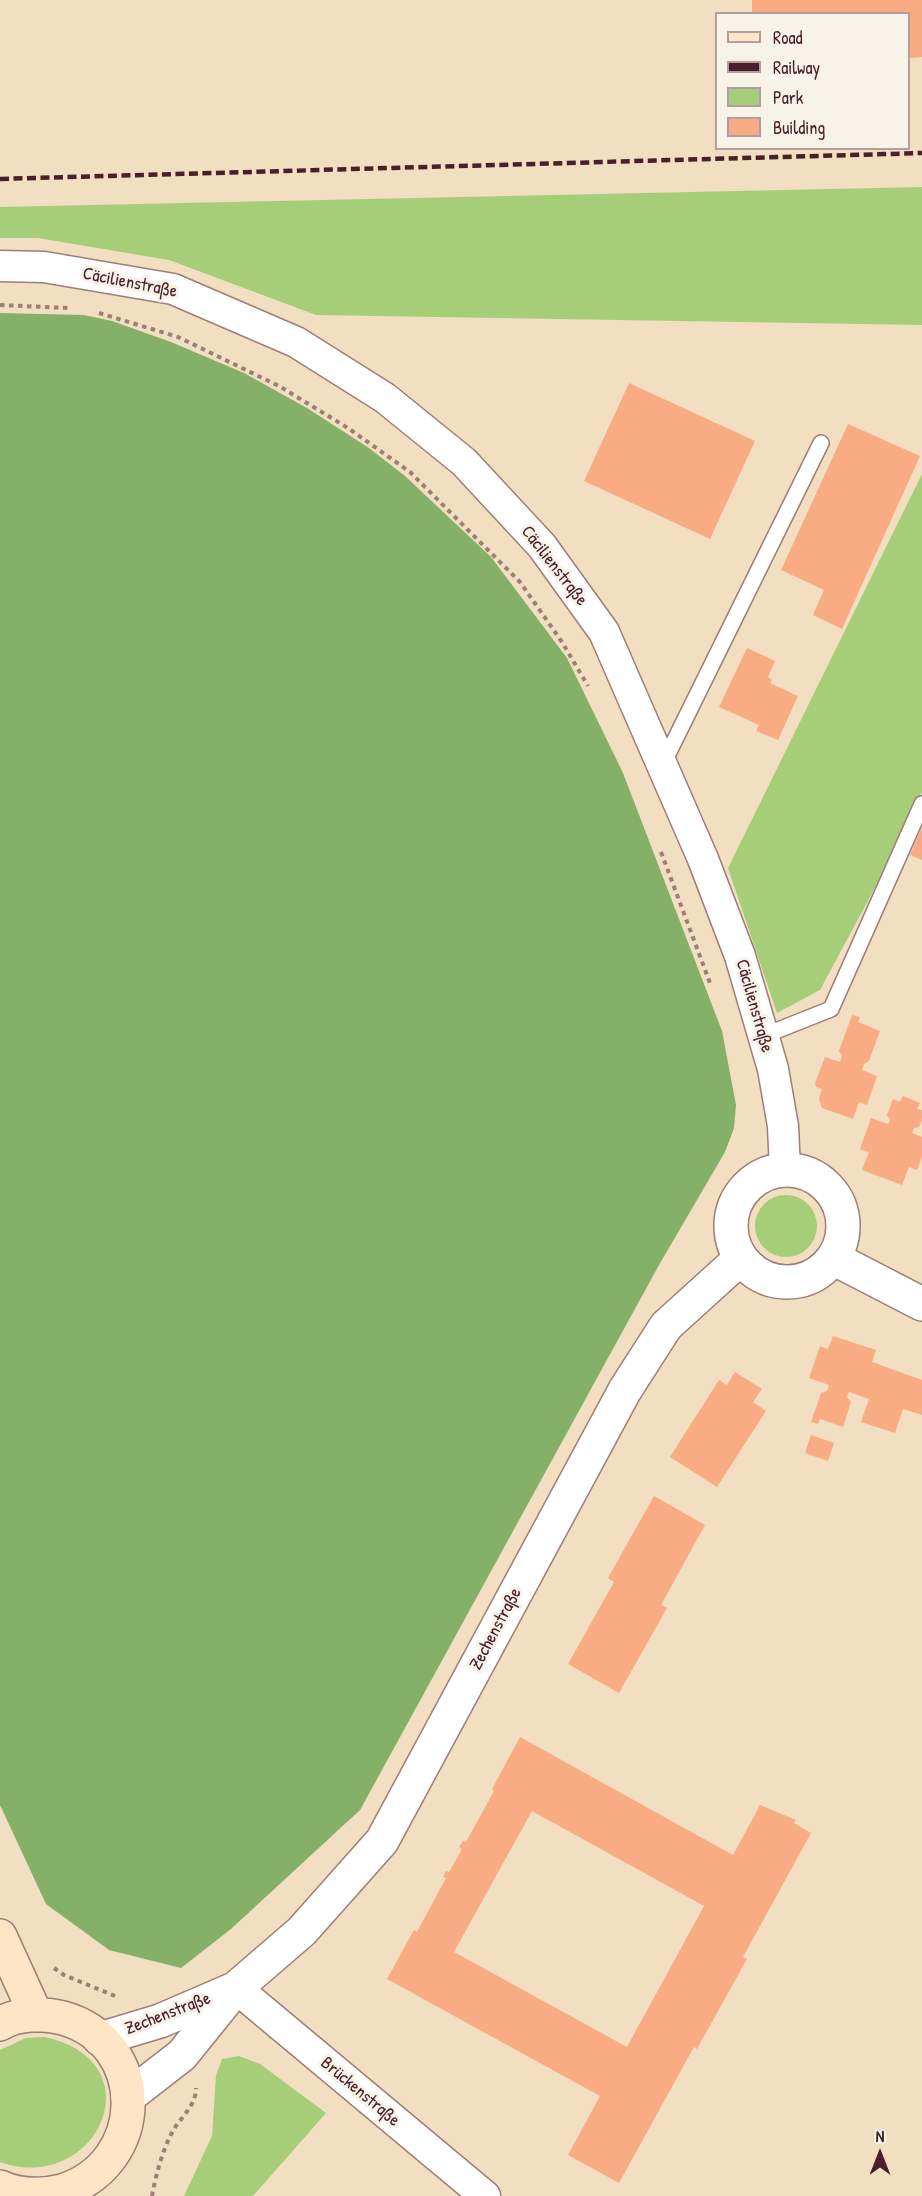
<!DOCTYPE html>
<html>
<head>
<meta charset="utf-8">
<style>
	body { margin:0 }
	#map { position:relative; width:922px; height:2196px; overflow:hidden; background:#f2dec1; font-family:"Patrick Hand",sans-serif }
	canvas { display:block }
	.legend { position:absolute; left:715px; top:12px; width:195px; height:138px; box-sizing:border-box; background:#f7f3e8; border:2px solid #b29e9c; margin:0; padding:8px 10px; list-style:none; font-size:18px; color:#4a1f2b }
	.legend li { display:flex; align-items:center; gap:12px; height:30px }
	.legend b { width:30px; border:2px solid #b29e9c }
	.north { position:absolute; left:850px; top:2124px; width:60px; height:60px; -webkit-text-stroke:4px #f7f3e8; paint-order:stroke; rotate:0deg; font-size:16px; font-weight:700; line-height:24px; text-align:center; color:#4a1f2b }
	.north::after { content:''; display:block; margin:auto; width:21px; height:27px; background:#4a1f2b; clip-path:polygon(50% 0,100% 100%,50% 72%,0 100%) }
</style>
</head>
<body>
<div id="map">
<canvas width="922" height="2196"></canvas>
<ul class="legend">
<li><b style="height:8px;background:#fee5c5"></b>Road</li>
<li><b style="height:8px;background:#4a1f2b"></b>Railway</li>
<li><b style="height:16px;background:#a6cd78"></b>Park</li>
<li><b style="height:16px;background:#f9ac84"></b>Building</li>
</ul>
<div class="north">N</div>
</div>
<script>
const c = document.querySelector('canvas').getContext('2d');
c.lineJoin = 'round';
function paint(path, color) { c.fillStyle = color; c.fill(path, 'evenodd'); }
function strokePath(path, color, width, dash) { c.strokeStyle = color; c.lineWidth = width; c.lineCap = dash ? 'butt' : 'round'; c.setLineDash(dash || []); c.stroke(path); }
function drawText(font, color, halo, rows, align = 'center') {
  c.font = font + ' "Patrick Hand",sans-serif'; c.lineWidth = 6; c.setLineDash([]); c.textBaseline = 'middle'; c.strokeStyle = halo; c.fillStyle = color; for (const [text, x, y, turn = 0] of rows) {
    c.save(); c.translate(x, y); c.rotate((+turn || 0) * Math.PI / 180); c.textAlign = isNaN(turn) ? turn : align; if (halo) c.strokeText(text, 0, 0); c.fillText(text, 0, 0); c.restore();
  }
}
const green = new Path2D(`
	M922 187V325L316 315 169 260 38 238H0V207Z
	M922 474V792L877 884 820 990 777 1013 728 868Z
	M755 1226a31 31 0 1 1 62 0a31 31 0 1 1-62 0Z
	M45 2037C158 2062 97 2196 0 2162V2050L26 2038Z
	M239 2056 260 2064 326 2113 253 2196H184L212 2136 216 2075 222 2059Z`);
const forest = new Path2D(`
	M0 313 84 315 112 321 171 342 244 373 307 408 369 448 405 476 491 557 567 658 623 773 722 1031 736 1105 734 1128 725 1152 659 1265 360 1810 231 1929 181 1968 109 1950 46 1904 0 1805Z`);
const building = new Path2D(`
	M752 0H922V57L909 58V14H752Z
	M629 383 755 441 710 539 584 481Z
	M848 424 920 456 842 629 813 615 824 590 781 570Z
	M747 648 775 661 768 677 772 680 770 683 798 696 778 740 756 731 759 725 719 707Z
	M922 827V860L910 855Z
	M852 1015 860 1017 858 1022 880 1031 869 1061 864 1064 862 1070 877 1076 867 1105 859 1102 853 1119 822 1108 819 1098 822 1089 816 1087 815 1083 825 1057 840 1062 842 1056 839 1051Z
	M903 1096 920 1103 917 1109 922 1110V1119L919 1127 914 1128 912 1133 922 1137V1157L917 1170 909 1167 902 1185 862 1170 869 1152 860 1149 871 1118 888 1124 890 1120 887 1115 893 1099 900 1102Z
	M833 1336 876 1350 872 1362 922 1380V1415L903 1409 895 1433 861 1422 869 1399 849 1392 847 1397 851 1402 843 1427 820 1419 818 1424 811 1422 821 1393 827 1391 829 1385 809 1378 820 1346 828 1349Z
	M735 1372 762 1389 753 1402 766 1411 717 1487 670 1457 719 1380 727 1385Z
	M811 1435 834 1443 828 1461 805 1453Z
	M654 1496 705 1525 661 1605 667 1608 619 1693 568 1664 614 1582 608 1578Z
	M520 1737 733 1855 760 1805 796 1820 794 1823 811 1833 743 1957 747 1959 697 2049 694 2047 619 2183 568 2155 600 2096 387 1979 414 1930 417 1932 446 1878 443 1877 446 1871 449 1872 462 1849 459 1847 463 1841 466 1842 494 1791 492 1789ZM532 1811 704 1906 627 2047 454 1952Z`);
const path = new Path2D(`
	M0 305 68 308
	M99 313 178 337 279 386 348 428 410 472 520 582 562 642 588 686
	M661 852 710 983
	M54 1968 64 1975 115 1996
	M152 2196C156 2174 163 2148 174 2129 183 2115 196 2105 196 2088`);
const service = new Path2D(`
	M662 766 821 443
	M763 1036 831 1009 922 804`);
const minor = new Path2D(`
	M0 266 44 267 173 289 296 342 385 398 464 462 542 546 604 632 703 859 740 956 773 1069 783 1126 785 1170
	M236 1988 485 2196`);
const tertiary = new Path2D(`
	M731 1226a56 56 0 1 1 112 0a56 56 0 1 1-112 0Z
	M833 1258 922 1304
	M100 2039 160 2021 232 1990
	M128 2097 182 2055 236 1988 302 1931 382 1841 625 1390 666 1326 741 1258`);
const secondary = new Path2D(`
	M0 1936 36 2015
	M0 2024C17 2013 44 2013 63 2018 151 2043 149 2164 62 2191 41 2196 20 2196 0 2187`);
const rail = new Path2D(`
	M0 179 922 153`);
const streetNames = [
	["Cäcilienstraße",130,283,11],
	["Cäcilienstraße",554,566,52],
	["Cäcilienstraße",754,1006,74],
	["Zechenstraße",496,1629,-62],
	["Zechenstraße",168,2014,-21],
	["Brückenstraße",360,2092,40]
];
paint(green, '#a6cd78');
paint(forest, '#84b068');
paint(building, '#f9ac84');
strokePath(service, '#9e7e76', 18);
strokePath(minor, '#9e7e76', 33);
strokePath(tertiary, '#9e7e76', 36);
strokePath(secondary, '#9e7e76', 36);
strokePath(path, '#9e7e76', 4, [4.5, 4.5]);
strokePath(service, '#fff', 15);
strokePath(minor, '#fff', 30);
strokePath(tertiary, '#fff', 33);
strokePath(secondary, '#fee5c5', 33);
strokePath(rail, '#4a1f2b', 4.5, [9, 4.5]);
drawText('18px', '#4a1f2b', '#f7f3e8', streetNames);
</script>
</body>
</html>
